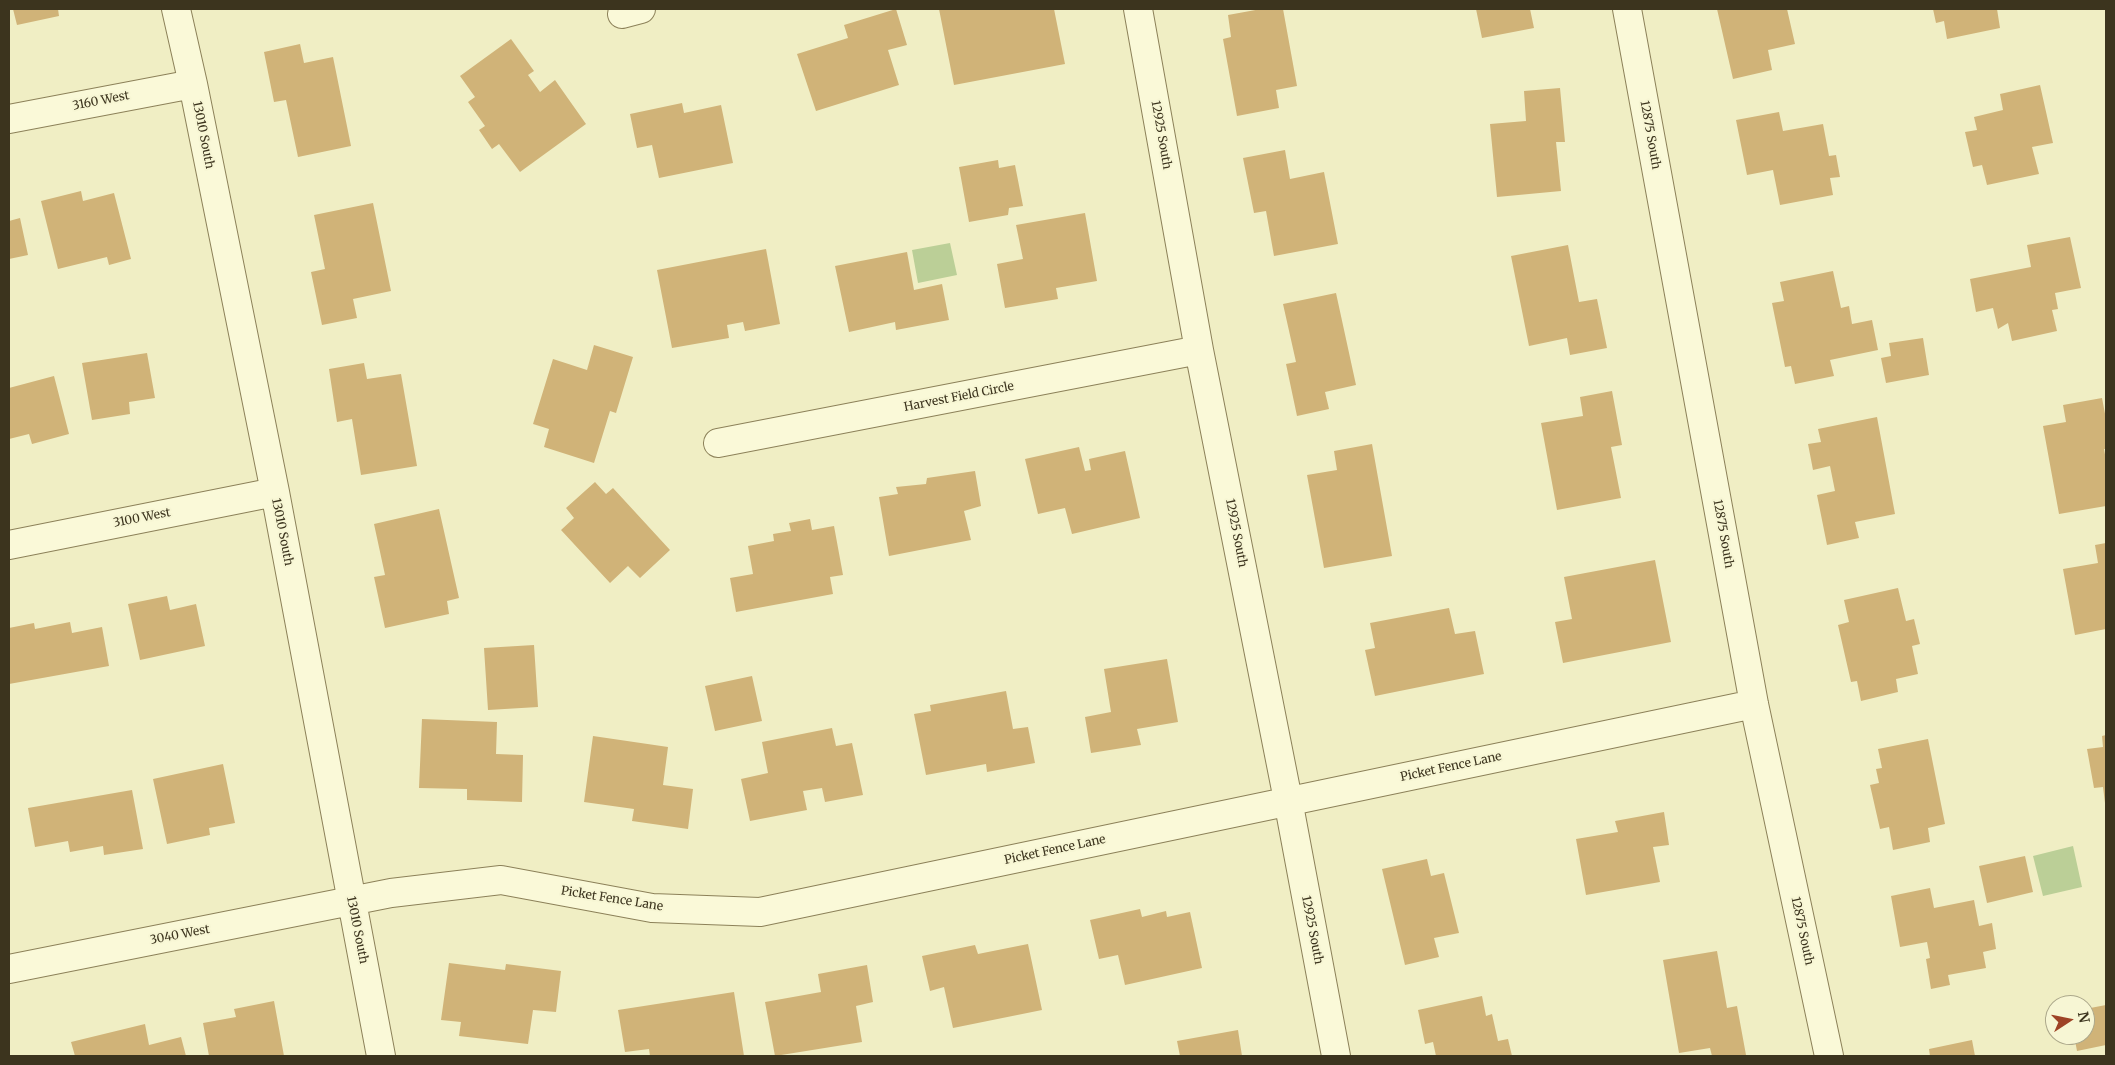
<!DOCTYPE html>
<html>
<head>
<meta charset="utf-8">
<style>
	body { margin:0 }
	#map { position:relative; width:2115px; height:1065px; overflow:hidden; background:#f0eec4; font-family:Merriweather,serif }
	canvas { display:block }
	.frame { position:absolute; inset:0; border:10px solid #3c341e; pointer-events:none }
	.north { position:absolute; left:2045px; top:995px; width:50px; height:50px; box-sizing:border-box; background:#f7f6d4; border:1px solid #aca88b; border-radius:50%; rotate:79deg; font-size:14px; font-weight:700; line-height:20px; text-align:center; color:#3c341e }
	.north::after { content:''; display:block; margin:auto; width:18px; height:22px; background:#9e4326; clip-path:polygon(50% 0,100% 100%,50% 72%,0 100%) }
</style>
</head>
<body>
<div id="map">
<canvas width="2115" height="1065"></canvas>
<div class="frame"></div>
<div class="north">N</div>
</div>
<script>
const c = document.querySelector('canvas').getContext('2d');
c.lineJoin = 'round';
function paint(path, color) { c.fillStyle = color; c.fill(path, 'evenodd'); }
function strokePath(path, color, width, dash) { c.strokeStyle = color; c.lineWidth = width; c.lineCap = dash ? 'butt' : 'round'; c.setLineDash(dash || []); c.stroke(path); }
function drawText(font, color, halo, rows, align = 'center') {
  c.font = font + ' Merriweather,serif'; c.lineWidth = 4; c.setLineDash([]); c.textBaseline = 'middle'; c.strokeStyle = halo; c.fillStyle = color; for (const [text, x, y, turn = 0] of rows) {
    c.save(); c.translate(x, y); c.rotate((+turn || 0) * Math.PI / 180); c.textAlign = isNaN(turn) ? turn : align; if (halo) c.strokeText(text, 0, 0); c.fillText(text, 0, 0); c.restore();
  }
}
const green = new Path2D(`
	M950 243 957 275 918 283 912 250Z
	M2073 846 2082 887 2043 896 2033 856Z`);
const building = new Path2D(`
	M13 9H58L59 16 17 25Z
	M896 9 907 45 888 50 899 85 816 111 797 54 848 38 844 25Z
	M939 9H1054L1065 64 954 85Z
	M1261 9H1283L1297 86 1276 90 1279 108 1237 116 1223 39 1231 37 1228 15Z
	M1476 9H1530L1534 28 1482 38Z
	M1717 9H1787L1795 44 1768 50 1772 70 1733 79Z
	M1933 9H1997L2000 28 1947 39 1944 21 1936 23Z
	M511 39 534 71 528 75 540 92 555 80 586 124 520 172 499 144 492 149 479 130 485 126 468 102 475 97 460 76Z
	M300 44 304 63 333 57 351 146 298 157 286 100 274 102 264 52Z
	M2040 85 2053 143 2032 147 2039 174 1987 185 1982 165 1973 167 1965 132 1977 130 1974 117 2003 110 2000 94Z
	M1560 88 1565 142H1556L1561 191 1497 197 1490 124 1526 121 1524 91Z
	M682 103 684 113 721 105 733 163 659 178 652 145 637 148 630 114Z
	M1779 112 1783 131 1823 124 1829 156 1836 155 1840 177 1830 178 1833 195 1780 205 1773 170 1747 175 1736 120Z
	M1285 150 1290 179 1324 172 1338 244 1274 256 1266 211 1254 213 1243 158Z
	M998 160 999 168 1015 165 1023 206 1009 208 1008 215 969 222 959 167Z
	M81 191 83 201 114 193 131 259 109 265 107 257 58 269 41 201Z
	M373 203 391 291 353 299 357 318 322 325 311 272 325 269 314 215Z
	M1085 213 1097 281 1056 288 1058 299 1005 308 997 264 1023 259 1016 225Z
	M20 218 28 255 9 259V221Z
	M2070 237 2081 288 2055 293 2058 309 2052 310 2057 331 2012 341 2008 323 1998 329 1993 308 1976 312 1970 279 2031 267 2027 245Z
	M1568 245 1579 302 1597 299 1607 348 1570 355 1567 338 1529 346 1511 256Z
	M766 249 780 324 745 331 743 322 727 325 729 338 672 348 657 270Z
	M907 252 914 290 942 284 949 320 896 330 895 322 849 332 835 266Z
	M1833 271 1841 308 1849 306 1852 324 1872 320 1878 350 1830 360 1834 376 1795 384 1791 366 1785 367 1772 303 1784 301 1780 282Z
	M1336 293 1356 385 1325 392 1329 409 1297 416 1286 364 1296 362 1283 304Z
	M1923 338 1929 375 1886 383 1881 358 1891 356 1889 343Z
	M594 345 633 357 616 413 610 411 594 463 544 447 549 429 533 424 553 359 587 370Z
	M147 353 155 398 129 402 130 414 92 420 82 363Z
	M364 363 367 379 401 374 417 466 361 475 352 419 337 422 329 369Z
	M54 376 69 434 32 444 29 434 9 439V388Z
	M1612 391 1622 445 1611 447 1621 498 1557 510 1541 423 1583 416 1580 397Z
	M2102 398 2106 419V449H2104L2106 460V506L2059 514 2043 426 2066 422 2063 405Z
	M1877 417 1895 514 1855 522 1859 538 1827 545 1817 495 1835 491 1830 466 1813 470 1808 444 1821 442 1818 429Z
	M1372 444 1392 556 1324 568 1307 475 1337 470 1334 451Z
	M1079 447 1085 471 1091 470 1089 459 1125 451 1140 518 1072 534 1065 508 1038 514 1025 459Z
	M975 471 981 506 964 511 971 540 889 556 879 497 898 494 896 487 926 484 927 478Z
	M595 482 606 494 613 488 670 550 640 578 628 566 610 583 561 530 574 518 566 508Z
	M439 509 459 598 447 601 449 614 385 628 374 577 385 575 374 524Z
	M810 519 812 530 834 526 843 575 830 577 833 594 736 612 730 578 753 574 748 546 774 541 773 534 791 531 789 523Z
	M2106 543V629L2075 635 2063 569 2098 563 2095 545Z
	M1655 560 1671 642 1563 663 1555 622 1572 619 1564 577Z
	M1898 588 1906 621 1914 619 1920 644 1912 646 1918 674 1896 679 1898 692 1861 701 1857 681 1851 682 1838 625 1849 622 1844 600Z
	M167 596 170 610 196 604 205 646 140 660 128 604Z
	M1449 608 1455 634 1475 631 1484 674 1375 696 1365 650 1375 648 1370 623Z
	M70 622 72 633 102 627 109 666 9 684V628L34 623 35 629Z
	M534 645 538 707 488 710 484 648Z
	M1167 659 1178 722 1137 729 1141 745 1091 753 1085 717 1111 712 1104 669Z
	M752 676 762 721 715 731 705 686Z
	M1006 691 1013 729 1028 727 1035 763 987 772 986 764 926 775 914 714 931 711 930 705Z
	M422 719 497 722 496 754 523 755 522 802 467 800V789L419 788Z
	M832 728 836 746 852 743 863 795 825 802 822 788 803 791 807 810 750 821 741 779 768 773 762 742Z
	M2106 735V803H2105L2103 787 2094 788 2087 749 2103 747 2102 736Z
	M593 736 668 747 663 785 693 789 688 829 632 821 634 809 584 802Z
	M1928 739 1945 824 1928 828 1930 842 1893 850 1889 827 1880 829 1870 785 1879 783 1876 769 1882 768 1878 749Z
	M223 764 235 823 209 828 210 835 167 844 153 779Z
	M132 790 143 849 104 855 103 846 70 852 68 841 35 847 28 808Z
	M1664 812 1669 845 1653 847 1660 882 1586 895 1576 839 1618 832 1615 821Z
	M2025 856 2033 892 1987 903 1979 866Z
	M1427 859 1431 876 1444 873 1459 933 1434 938 1439 957 1405 965 1382 869Z
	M1930 888 1934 908 1974 900 1979 926 1992 923 1996 949 1983 952 1986 968 1948 975 1950 985 1931 989 1926 959 1930 958 1927 942 1900 947 1891 896Z
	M1140 909 1142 917 1166 911 1167 917 1190 912 1202 968 1125 985 1118 955 1099 959 1090 920Z
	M1028 944 1042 1010 953 1028 944 987 930 991 922 956 975 945 978 954Z
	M1717 951 1727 1008 1737 1006 1746 1055 1712 1056 1710 1048 1679 1053 1663 960Z
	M449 963 505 970 506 964 561 971 556 1012 533 1010 528 1044 459 1036 461 1022 441 1020Z
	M867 965 873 1002 856 1006 862 1042 775 1056 765 1002 821 992 818 974Z
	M734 992 744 1056H650L649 1049 625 1052 618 1010Z
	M1482 996 1486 1016 1492 1014 1498 1041 1508 1039 1512 1056H1436L1433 1042 1425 1044 1418 1010Z
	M274 1001 284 1056H209L203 1023 236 1017 234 1009Z
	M2106 1005V1045L2077 1051 2074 1035H2085V1009Z
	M145 1024 149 1045 181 1037 186 1056H75L71 1042Z
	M1238 1030 1242 1056H1180L1177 1041Z
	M1972 1040 1975 1056H1930L1929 1049Z`);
const minor = new Path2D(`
	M176 9 193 84 275 492 381 1056
	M1138 9 1199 350 1288 800 1336 1056
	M1627 9 1754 704 1829 1056
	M622 14 641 9
	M9 119 193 84
	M718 443 1199 350
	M9 545 275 492
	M9 969 391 893 501 880 652 908 760 912 1754 704`);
const streetNames = [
	["3160 West",101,101,-11],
	["13010 South",203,135,79],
	["12925 South",1161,135,80],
	["12875 South",1650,135,80],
	["Harvest Field Circle",959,397,-11],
	["3100 West",142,518,-11],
	["13010 South",282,532,79],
	["12925 South",1236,533,79],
	["12875 South",1723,534,80],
	["Picket Fence Lane",1451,767,-12],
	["Picket Fence Lane",1055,850,-12],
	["Picket Fence Lane",612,899,9],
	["13010 South",357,930,79],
	["12925 South",1312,930,79],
	["12875 South",1802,931,78],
	["3040 West",180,935,-11]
];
paint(green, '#bbcf97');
paint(building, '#d0b378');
strokePath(minor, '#8c8159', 30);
strokePath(minor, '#faf9d8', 28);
drawText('12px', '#3c341e', '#f7f6d4', streetNames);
</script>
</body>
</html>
